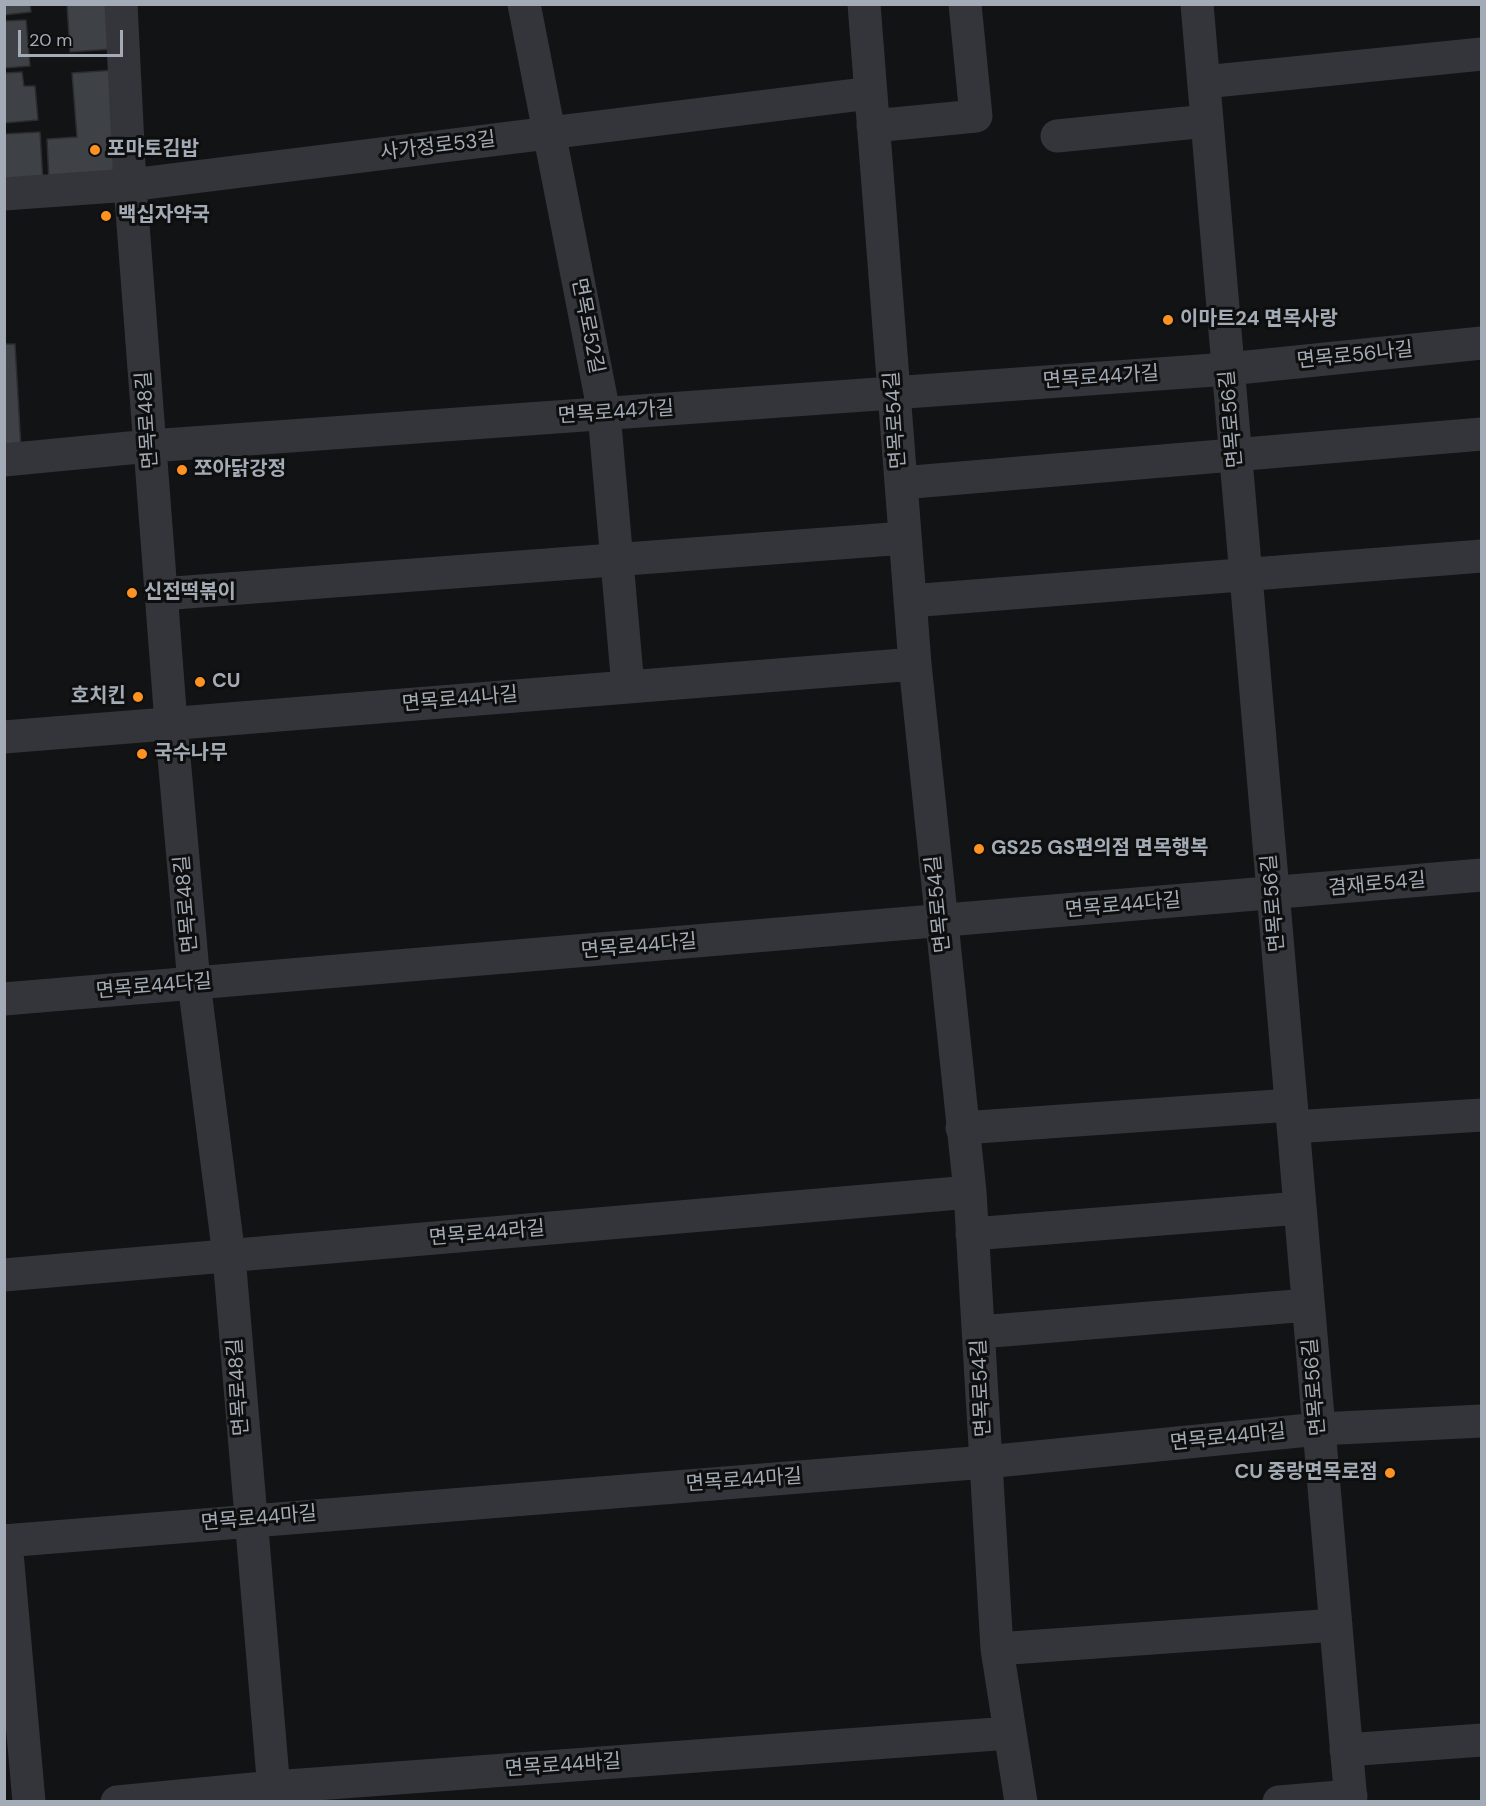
<!DOCTYPE html>
<html>
<head>
<meta charset="utf-8">
<style>
	body { margin:0 }
	#map { position:relative; width:1486px; height:1806px; overflow:hidden; background:#121314; font-family:"DM Sans",sans-serif }
	canvas { display:block }
	.frame { position:absolute; inset:0; border:6px solid #a3acb6; pointer-events:none }
	.scale { position:absolute; left:18px; top:30px; width:105px; height:27px; box-sizing:border-box; border:3px solid #a3acb6; border-top:0; padding-left:8px; font-size:18px; line-height:21px; white-space:nowrap; color:#a3acb6; -webkit-text-stroke:4px #0e0e0f; paint-order:stroke }
</style>
</head>
<body>
<div id="map">
<canvas width="1486" height="1806"></canvas>
<div class="frame"></div>
<div class="scale">20 m</div>
</div>
<script>
const c = document.querySelector('canvas').getContext('2d');
c.lineJoin = 'round';
function paint(path, color) { c.fillStyle = color; c.fill(path, 'evenodd'); }
function strokePath(path, color, width, dash) { c.strokeStyle = color; c.lineWidth = width; c.lineCap = dash ? 'butt' : 'round'; c.setLineDash(dash || []); c.stroke(path); }
function drawText(font, color, halo, rows, align = 'center') {
  c.font = font + ' "DM Sans","Noto Sans KR",sans-serif'; c.lineWidth = 6; c.setLineDash([]); c.textBaseline = 'middle'; c.strokeStyle = halo; c.fillStyle = color; for (const [text, x, y, turn = 0] of rows) {
    c.save(); c.translate(x, y); c.rotate((+turn || 0) * Math.PI / 180); c.textAlign = isNaN(turn) ? turn : align; if (halo) c.strokeText(text, 0, 0); c.fillText(text, 0, 0); c.restore();
  }
}
const building = new Path2D(`
	M4 4H30L31 12 4 15Z
	M67 4H109L113 49 70 52Z
	M26 20 30 66 4 68V21Z
	M116 70 122 158 107 179 49 183 47 139 77 137 72 73Z
	M22 72 24 86H35L38 120 4 123V73Z
	M40 132 43 182 4 185V134Z
	M4 344H15L21 449 4 450Z`);
const minor = new Path2D(`
	M121 4 130 185 171 723 194 983 229 1256 275 1802
	M524 4 604 413 628 687
	M864 4 915 664 970 1192 997 1649 1021 1802
	M1197 4 1351 1802
	M1204 82 1482 54
	M873 126 976 116 965 4
	M1057 136 1207 121
	M4 194 130 185 871 93
	M4 460 150 446 1228 369 1482 343
	M901 483 1482 434
	M161 594 905 538
	M910 601 1482 556
	M4 737 915 664
	M4 999 1482 875
	M1293 1127 1482 1115
	M962 1128 1291 1105
	M972 1234 1300 1208
	M4 1275 970 1192
	M980 1332 1308 1305
	M4 1541 986 1462 1319 1429 1482 1421
	M6 1541 29 1802
	M997 1649 1336 1625
	M1346 1750 1482 1740
	M117 1802 274 1787 1010 1733
	M1279 1802 1351 1796`);
const markers = [
	[95,150,6,"#ff9220"],
	[106,216,6,"#ff9220"],
	[1168,320,6,"#ff9220"],
	[182,470,6,"#ff9220"],
	[132,593,6,"#ff9220"],
	[200,682,6,"#ff9220"],
	[138,697,6,"#ff9220"],
	[142,754,6,"#ff9220"],
	[979,849,6,"#ff9220"],
	[1390,1473,6,"#ff9220"]
];
const streetNames = [
	["사가정로53길",438,147,-7],
	["면목로52길",587,326,79],
	["면목로56나길",1355,356,-6],
	["면목로44가길",1101,378,-4],
	["면목로44가길",616,413,-4],
	["면목로56길",1232,419,-95],
	["면목로48길",148,420,-94],
	["면목로54길",896,420,-94],
	["면목로44나길",460,700,-5],
	["겸재로54길",1377,885,-5],
	["면목로56길",1274,903,-95],
	["면목로48길",187,904,-95],
	["면목로54길",939,904,-96],
	["면목로44다길",1123,906,-5],
	["면목로44다길",639,947,-5],
	["면목로44다길",154,987,-5],
	["면목로44라길",487,1234,-5],
	["면목로48길",239,1387,-94],
	["면목로56길",1315,1387,-95],
	["면목로54길",982,1388,-93],
	["면목로44마길",1228,1438,-6],
	["면목로44마길",744,1481,-4],
	["면목로44마길",259,1519,-5],
	["면목로44바길",563,1766,-4]
];
const poiNames = [
	["포마토김밥",107,150],
	["백십자약국",118,216],
	["이마트24 면목사랑",1180,320],
	["쪼아닭강정",194,470],
	["신전떡볶이",144,593],
	["CU",212,682],
	["호치킨",126,697,"right"],
	["국수나무",154,754],
	["GS25 GS편의점 면목행복",991,849],
	["CU 중랑면목로점",1378,1473,"right"]
];
paint(building, '#3e4145');
strokePath(building, '#2c2d31', 1.5);
strokePath(minor, '#33353a', 33);
for (const [x, y, r, color] of markers) { const dot = new Path2D(); dot.arc(x, y, r, 0, 2 * Math.PI); c.fillStyle = color; c.fill(dot); strokePath(dot, '#0e0e0f', 2); }
drawText('20px', '#a3acb6', '#0e0e0f', streetNames);
drawText('bold 20px', '#a3acb6', '#0e0e0f', poiNames, 'left');
</script>
</body>
</html>
